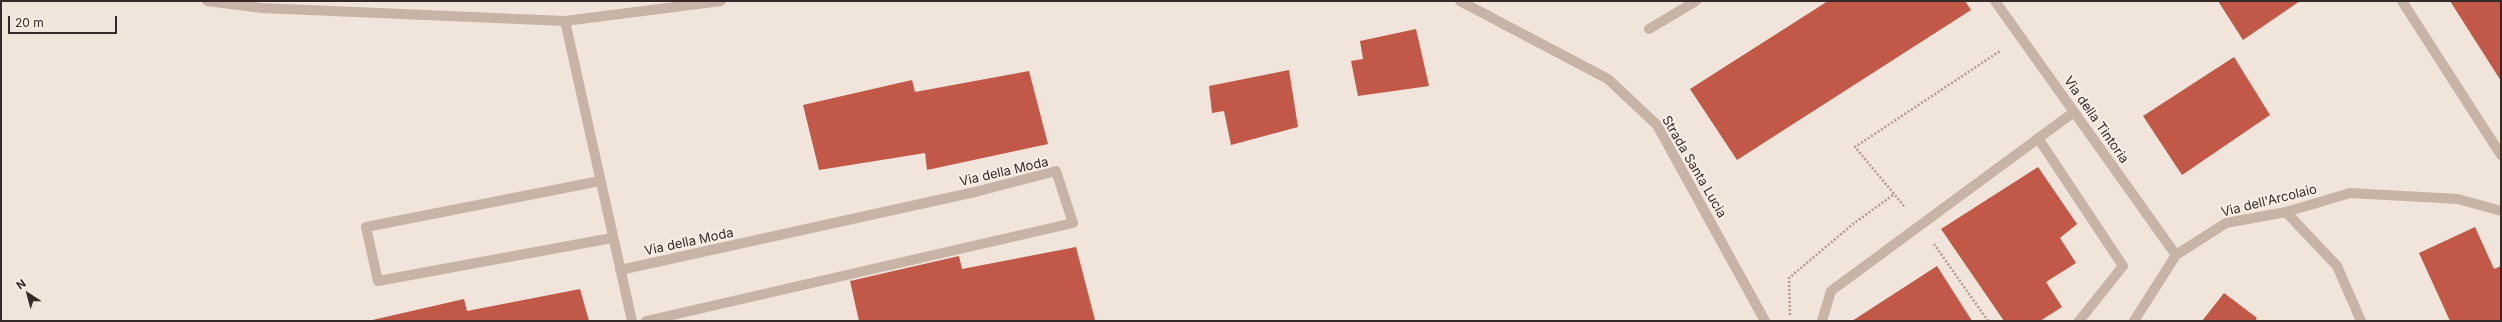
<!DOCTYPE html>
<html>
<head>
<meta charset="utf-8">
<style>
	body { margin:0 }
	#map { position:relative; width:2502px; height:322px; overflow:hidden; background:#f1e4da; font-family:Inter,sans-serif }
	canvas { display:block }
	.frame { position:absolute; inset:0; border:2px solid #352a27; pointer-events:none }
	.north { position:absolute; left:8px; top:274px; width:40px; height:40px; -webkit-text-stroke:3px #f9eee6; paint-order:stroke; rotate:324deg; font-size:11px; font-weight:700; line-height:16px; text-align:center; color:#352a27 }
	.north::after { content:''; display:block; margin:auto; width:14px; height:18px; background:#352a27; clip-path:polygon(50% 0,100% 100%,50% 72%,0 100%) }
	.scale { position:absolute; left:8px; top:16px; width:109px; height:18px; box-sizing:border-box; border:2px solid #352a27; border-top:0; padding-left:5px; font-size:12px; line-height:14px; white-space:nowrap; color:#352a27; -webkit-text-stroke:3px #f9eee6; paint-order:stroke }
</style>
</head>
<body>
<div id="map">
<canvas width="2502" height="322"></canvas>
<div class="frame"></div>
<div class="north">N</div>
<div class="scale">20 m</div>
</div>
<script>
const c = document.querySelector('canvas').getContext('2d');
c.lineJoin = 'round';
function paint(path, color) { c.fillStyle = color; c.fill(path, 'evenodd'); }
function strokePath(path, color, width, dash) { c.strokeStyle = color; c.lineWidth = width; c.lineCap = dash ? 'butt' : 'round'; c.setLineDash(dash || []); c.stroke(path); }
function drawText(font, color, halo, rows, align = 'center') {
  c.font = font + ' Inter,sans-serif'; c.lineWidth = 4; c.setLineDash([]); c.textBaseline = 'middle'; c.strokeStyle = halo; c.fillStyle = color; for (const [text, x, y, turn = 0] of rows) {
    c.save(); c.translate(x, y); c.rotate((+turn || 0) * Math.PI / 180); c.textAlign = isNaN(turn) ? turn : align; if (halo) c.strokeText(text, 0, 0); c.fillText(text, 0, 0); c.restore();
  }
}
const building = new Path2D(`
	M1828 1H1965L1971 10 1737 160 1690 89Z
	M2218 1H2300L2243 40Z
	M2450 1H2501V81Z
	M1416 29 1429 86 1358 96 1351 61 1363 59 1360 41Z
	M2234 57 2270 115 2182 175 2143 116Z
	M1289 70 1298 127 1231 145 1224 111 1212 113 1209 86Z
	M1029 71 1048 144 927 170 925 153 819 170 803 105 912 80 915 92Z
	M2038 167 2077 224 2060 238 2076 263 2046 282 2062 307 2040 321H2004L1941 229Z
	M2475 227 2494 269 2501 266V321H2450L2419 253Z
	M1076 247 1095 320 859 321 850 281 959 256 962 269Z
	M1937 266 1972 321H1852Z
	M580 289 589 321H368L464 299 467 311Z
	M2224 293 2257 318 2255 321H2202Z`);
const path = new Path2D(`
	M1904 206 1855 147 2000 51
	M1934 244 1988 321
	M1790 315 1789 278 1853 224 1893 195`);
const service = new Path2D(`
	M2402 1 2501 155
	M2038 138 2123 266 2079 321
	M1822 321 1831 291 2074 112`);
const minor = new Path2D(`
	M1995 1 2176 255
	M565 21 632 321
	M1649 29 1696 1
	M600 181 366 227 378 281 612 238
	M2286 212 2337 266 2361 321
	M620 270 975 192 1056 171 1073 223 646 321
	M2134 321 2176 255 2226 223 2286 212 2350 193 2458 199 2501 211`);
const tertiary = new Path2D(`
	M207 1 262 8 565 21 721 1
	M1460 1 1608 79 1657 125 1765 321`);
const streetNames = [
	["Via della Tintoria",2096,120,55],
	["Strada Santa Lucia",1694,167,60],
	["Via della Moda",1004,172,-13],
	["Via dell'Arcolaio",2269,201,-14],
	["Via della Moda",689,242,-12]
];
paint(building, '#c25847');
strokePath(path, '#b49c91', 2.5, [2, 2]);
strokePath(service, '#c8b3a7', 10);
strokePath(minor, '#c8b3a7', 10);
strokePath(tertiary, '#c8b3a7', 10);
drawText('13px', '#352a27', '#f9eee6', streetNames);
</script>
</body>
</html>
